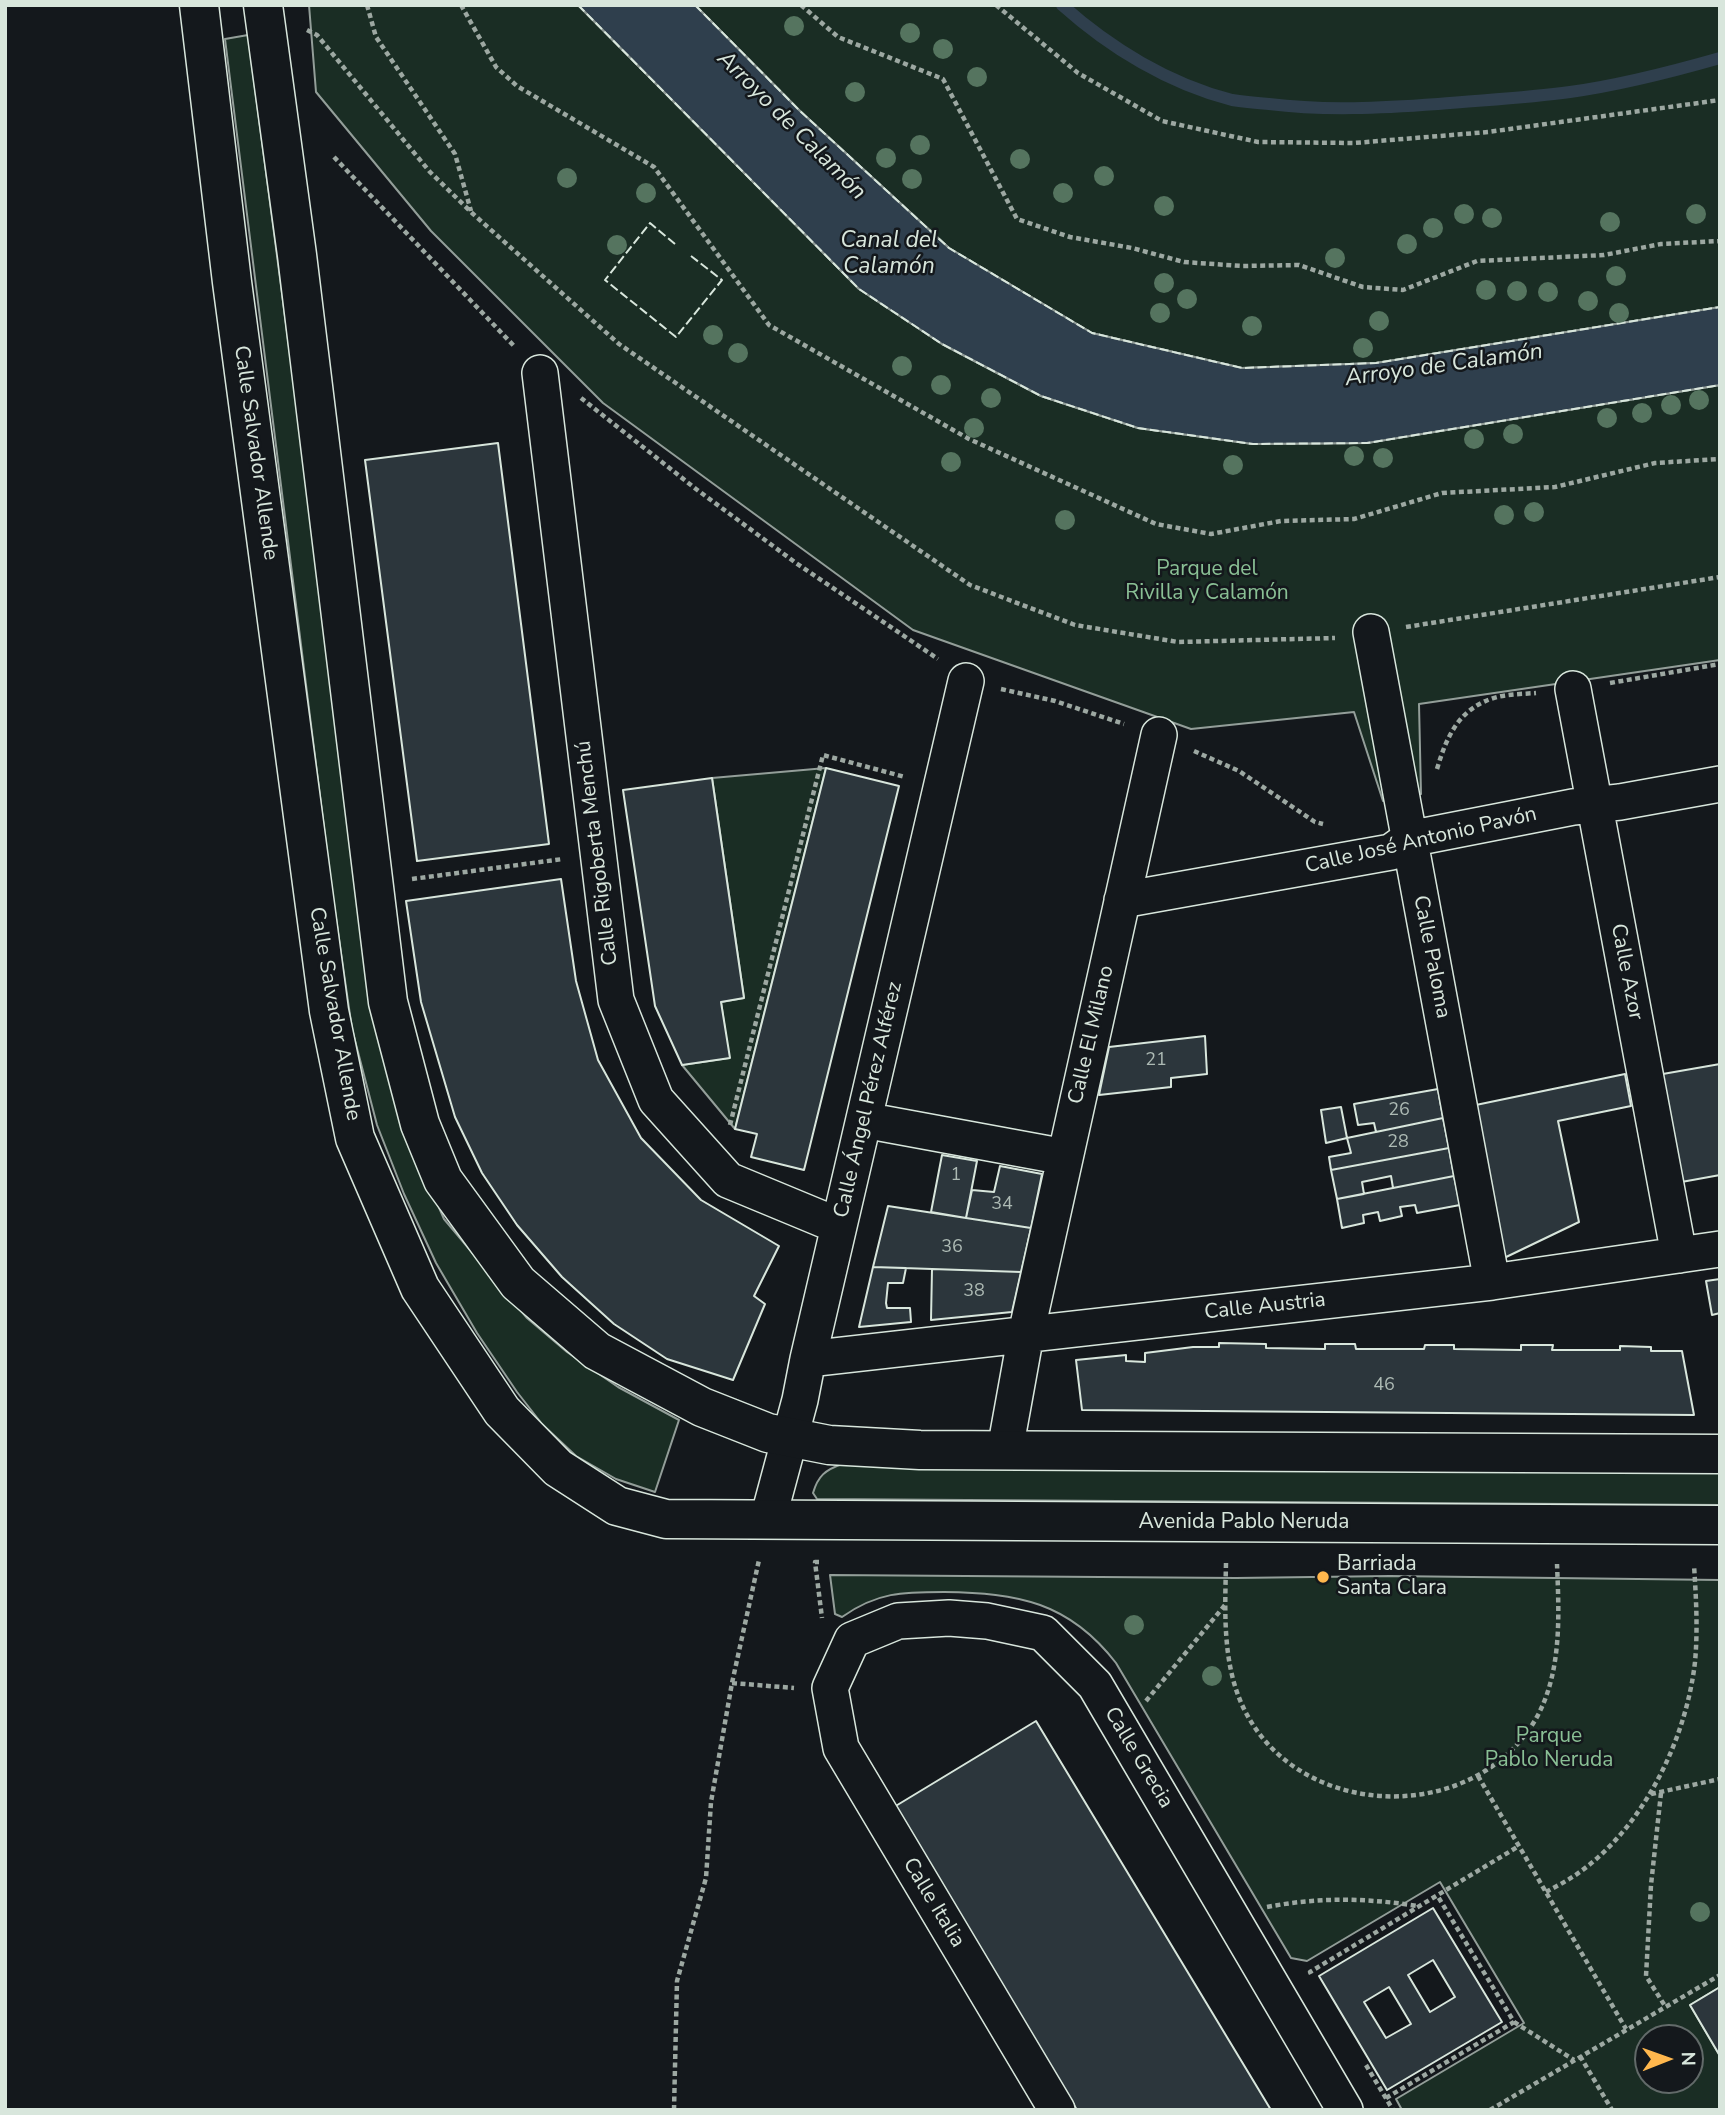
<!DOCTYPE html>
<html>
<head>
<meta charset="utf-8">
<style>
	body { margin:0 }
	#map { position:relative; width:1725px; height:2115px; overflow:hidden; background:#14181c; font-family:"Nunito Sans",sans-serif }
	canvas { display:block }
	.frame { position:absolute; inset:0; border:7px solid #d8e6dc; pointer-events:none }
	.north { position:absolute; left:1634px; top:2024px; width:70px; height:70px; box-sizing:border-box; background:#14181c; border:2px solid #626a69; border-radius:50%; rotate:89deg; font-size:19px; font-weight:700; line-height:28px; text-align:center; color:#d8e6dc }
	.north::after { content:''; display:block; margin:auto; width:24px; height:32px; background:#ffb74d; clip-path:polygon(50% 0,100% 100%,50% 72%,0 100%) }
</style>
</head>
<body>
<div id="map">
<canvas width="1725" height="2115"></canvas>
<div class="frame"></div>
<div class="north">N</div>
</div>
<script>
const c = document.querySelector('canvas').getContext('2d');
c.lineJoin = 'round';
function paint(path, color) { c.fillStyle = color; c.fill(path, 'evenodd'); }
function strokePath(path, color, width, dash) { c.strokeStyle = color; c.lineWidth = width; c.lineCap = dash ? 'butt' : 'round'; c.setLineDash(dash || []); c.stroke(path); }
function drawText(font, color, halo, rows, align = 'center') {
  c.font = font + ' "Nunito Sans",sans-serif'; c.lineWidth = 5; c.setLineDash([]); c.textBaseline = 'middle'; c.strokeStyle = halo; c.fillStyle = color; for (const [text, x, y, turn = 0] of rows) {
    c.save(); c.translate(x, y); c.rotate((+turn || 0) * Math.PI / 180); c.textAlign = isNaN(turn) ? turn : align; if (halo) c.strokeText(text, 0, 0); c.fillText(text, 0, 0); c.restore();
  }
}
const green = new Path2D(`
	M309 5H578L859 289 942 344 1041 396 1138 428 1253 444 1367 443 1720 385V660L1419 704 1421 794 1383 801 1354 712 1191 729 913 630 603 403 431 231 316 92Z
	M695 5H1720V307L1376 363 1242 368 1092 333 949 248 800 111Z
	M248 35 351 818 413 1148 444 1219 527 1318 567 1352 618 1387 679 1420 655 1492 616 1479 576 1456 542 1424 517 1392 477 1333 436 1263 404 1194 377 1125 352 1029 331 884 225 39Z
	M826 768 735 1129 682 1065 729 1058 721 1002 744 998 712 778Z
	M842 1464 1720 1471V1505L817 1499 813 1493C818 1476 825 1470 842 1464Z
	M830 1575 1236 1578 1390 1576 1720 1580V1987L1690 2005 1720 2056V2110H1402L1396 2099 1524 2023 1440 1882 1307 1961 1291 1958 1116 1663C1069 1602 1018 1593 944 1592 903 1592 877 1592 842 1617L835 1614ZM1648 2038H1690V2080H1648Z`);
const water = new Path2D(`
	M578 5H695L800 111 949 248 1092 333 1242 368 1376 363 1720 307V385L1367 443 1253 444 1138 428 1041 396 942 344 859 289Z`);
const stream = new Path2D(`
	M1062 5C1110 48 1169 84 1232 100 1244 102 1256 103 1269 104 1325 111 1382 108 1438 104 1482 100 1526 98 1570 92 1621 85 1671 72 1720 58`);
const building = new Path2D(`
	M498 443 549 844 417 861 365 460Z
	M826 768 899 786 804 1170 751 1157 757 1134 735 1129Z
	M712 778 744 998 721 1002 730 1058 682 1065 655 1006 623 790Z
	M561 879 576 981 598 1060 641 1138 701 1200 779 1246 754 1296 765 1304 733 1380 667 1359 614 1324 562 1277 517 1225 482 1173 455 1117 421 1002 406 901Z
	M1205 1036 1207 1074 1171 1078V1087L1099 1095 1109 1047Z
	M1720 1064V1175L1676 1183 1657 1075Z
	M1625 1074 1631 1106 1558 1121 1579 1222 1502 1259 1471 1106Z
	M1438 1089 1443 1118 1376 1132 1374 1123 1358 1125 1354 1104Z
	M1341 1107 1347 1138 1326 1143 1321 1110Z
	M1443 1118 1449 1148 1331 1170 1329 1157 1351 1153 1347 1138Z
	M1449 1148 1454 1176 1393 1188 1391 1176 1362 1182 1364 1194 1337 1199 1331 1170Z
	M942 1155 977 1161 966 1218 931 1212Z
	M1000 1166 1042 1174 1031 1228 966 1218 972 1190 994 1192Z
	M1454 1176 1460 1205 1417 1213 1415 1205 1400 1207 1402 1216 1380 1221 1378 1212 1363 1215 1364 1223 1342 1228 1337 1199Z
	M888 1206 1031 1228 1021 1272 873 1267Z
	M873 1267 906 1268 903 1283H888L886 1303 887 1308H910L911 1322 859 1327Z
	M932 1269 1021 1272 1012 1312 931 1320Z
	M1720 1279V1313L1712 1315 1706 1281Z
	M1219 1343 1266 1344V1348L1325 1349V1344H1355L1356 1349H1424L1425 1345H1454V1349L1521 1350V1345H1553L1552 1350H1620V1346L1651 1347V1351H1682L1694 1415 1082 1410 1076 1360 1126 1355V1361L1145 1362V1353L1193 1347H1219Z
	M1036 1721 1271 2110H1077L894 1807Z
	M1433 1908 1502 2022 1387 2090 1319 1976ZM1433 1960 1455 1997 1430 2012 1408 1975ZM1389 1987 1411 2024 1386 2038 1364 2002Z
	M1720 1987V2056L1690 2005Z`);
const path = new Path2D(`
	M367 5 376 37 455 154 471 211
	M461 5 496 67 517 86 654 167 769 325 969 439 1156 524 1211 534 1281 521 1354 519 1442 493 1555 487 1655 463 1720 459
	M801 5 838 37 943 79 1017 219 1070 237 1132 248 1184 262 1242 266 1299 265 1363 287 1403 290 1477 261 1604 255 1661 244 1720 241
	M996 5 1078 73 1162 121 1258 142 1354 143 1488 132 1720 100
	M307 30 317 35 430 172 472 213 619 344 970 585 1075 625 1178 642 1335 638
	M334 157 514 346
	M581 398 696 489 796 563 938 659
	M1406 627 1720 577
	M1610 683 1720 664
	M1001 689 1055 701 1124 724
	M1194 751 1239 771 1315 822 1323 824
	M1437 769C1447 735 1460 707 1497 697 1509 694 1523 694 1536 693
	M412 879 563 859
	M730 1125 823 755 905 777
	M819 1562H815L822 1618
	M1226 1563C1225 1612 1222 1664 1244 1709 1300 1823 1478 1826 1538 1715 1562 1669 1559 1614 1557 1564
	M732 1683 794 1688
	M1146 1701 1225 1605
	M1478 1776 1626 2029
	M1661 1793 1651 1885 1646 1976 1665 2006
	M1651 1794 1720 1779
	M1546 1892C1555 1887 1565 1882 1574 1876 1642 1831 1686 1741 1695 1662 1698 1629 1696 1597 1694 1565
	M1267 1907C1319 1897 1366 1898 1418 1906
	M1311 1974 1310 1972 1519 1846
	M1514 2022 1574 2060
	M1580 2056 1612 2110
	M1366 2065 1393 2110
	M1386 2098 1514 2022 1437 1895
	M674 2110 677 1981 706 1878 711 1802 732 1683 759 1560
	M1490 2110 1720 1975`);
const minor = new Path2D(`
	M540 373 616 1000 656 1100 728 1180 839 1226
	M1371 632 1492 1282
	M1573 689 1679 1255
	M1122 900 1391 852 1409 839 1573 807 1620 802 1720 784
	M864 1120 1065 1157
	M808 1359 1492 1282 1720 1249
	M1005 1450 1026 1334 1159 735
	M768 1519 800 1400 808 1359 966 681
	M1057 2110 841 1748 830 1688 852 1640 898 1621 949 1618 987 1621 1043 1633 1095 1685 1345 2110`);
const secondary = new Path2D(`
	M199 5 232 282 329 1011 355 1138 420 1288 502 1411 558 1468 617 1506 666 1519 1720 1525
	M263 5 297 255 388 1002 420 1124 443 1180 518 1283 597 1351 702 1407 768 1433 829 1445 920 1450 1720 1454`);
const fence = new Path2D(`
	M578 5 859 289 942 344 1041 396 1138 428 1253 444 1367 443 1720 385
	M695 5 800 111 949 248 1092 333 1242 368 1376 363 1720 307
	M675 244 650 223 605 280 676 337 722 280 691 256`);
const trees = [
	[794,26],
	[910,33],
	[943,49],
	[977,77],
	[855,92],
	[920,145],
	[886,158],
	[1020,159],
	[1104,176],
	[567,178],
	[912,179],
	[646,193],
	[1063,193],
	[1164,206],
	[1464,214],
	[1696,214],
	[1492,218],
	[1610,222],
	[1433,228],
	[1407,244],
	[617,245],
	[1335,258],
	[1616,276],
	[1164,283],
	[1486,290],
	[1517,291],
	[1548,292],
	[1187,299],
	[1588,301],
	[1160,313],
	[1619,313],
	[1379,321],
	[1252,326],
	[713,335],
	[1363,348],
	[738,353],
	[902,366],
	[941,385],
	[991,398],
	[1699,400],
	[1671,405],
	[1642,413],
	[1607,418],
	[974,428],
	[1513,434],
	[1474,439],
	[1354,456],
	[1383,458],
	[951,462],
	[1233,465],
	[1534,512],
	[1504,515],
	[1065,520],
	[1134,1625],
	[1212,1676],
	[1700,1912]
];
const markers = [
	[1323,1577,7,"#ffb74d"]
];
const numberNames = [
	["21",1156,1061],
	["26",1399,1111],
	["28",1398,1143],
	["1",956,1176],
	["34",1002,1205],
	["36",952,1248],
	["38",974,1292],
	["46",1384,1386]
];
const streetNames = [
	["Calle Salvador Allende",255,453,82],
	["Calle José Antonio Pavón",1421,841,-13],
	["Calle Rigoberta Menchú",598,853,-97],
	["Calle Paloma",1431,957,79],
	["Calle Azor",1626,972,79],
	["Calle Salvador Allende",334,1014,80],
	["Calle El Milano",1092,1035,-77],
	["Calle Ángel Pérez Alférez",869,1100,-77],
	["Calle Austria",1265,1307,-6],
	["Avenida Pablo Neruda",1244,1523],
	["Calle Grecia",1138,1758,59],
	["Calle Italia",933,1903,59]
];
const parkNames = [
	["Parque del",1207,570],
	["Rivilla y Calamón",1207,594],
	["Parque",1549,1737],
	["Pablo Neruda",1549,1761]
];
const poiNames = [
	["Barriada",1337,1565],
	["Santa Clara",1337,1589]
];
const waterNames = [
	["Arroyo de Calamón",791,126,45],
	["Canal del",889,241],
	["Calamón",889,267],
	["Arroyo de Calamón",1444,366,-8]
];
paint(green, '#1a2d24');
strokePath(green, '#939e99', 2);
paint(water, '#2f3f4d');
strokePath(water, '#939e99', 2);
strokePath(stream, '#2f3f4d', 12);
paint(building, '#2c363c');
strokePath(building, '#d8e6dc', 2);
strokePath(minor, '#d8e6dc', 38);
strokePath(secondary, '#d8e6dc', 41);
strokePath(path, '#9da8a2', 4.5, [5, 3.5]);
strokePath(minor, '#14181c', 35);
strokePath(secondary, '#14181c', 38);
strokePath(fence, '#d8e6dc', 2, [9, 3.5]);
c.fillStyle = '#55745f';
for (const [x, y] of trees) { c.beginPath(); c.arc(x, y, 10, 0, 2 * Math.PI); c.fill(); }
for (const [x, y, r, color] of markers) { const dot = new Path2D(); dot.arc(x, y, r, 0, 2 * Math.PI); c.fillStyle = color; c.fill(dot); strokePath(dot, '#14181c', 2.5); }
drawText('18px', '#adbab4', null, numberNames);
drawText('21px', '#d8e6dc', '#14181c', streetNames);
drawText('21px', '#8ac095', '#14181c', parkNames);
drawText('21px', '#d8e6dc', '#14181c', poiNames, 'left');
drawText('italic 23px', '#d8e6dc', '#14181c', waterNames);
</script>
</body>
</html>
